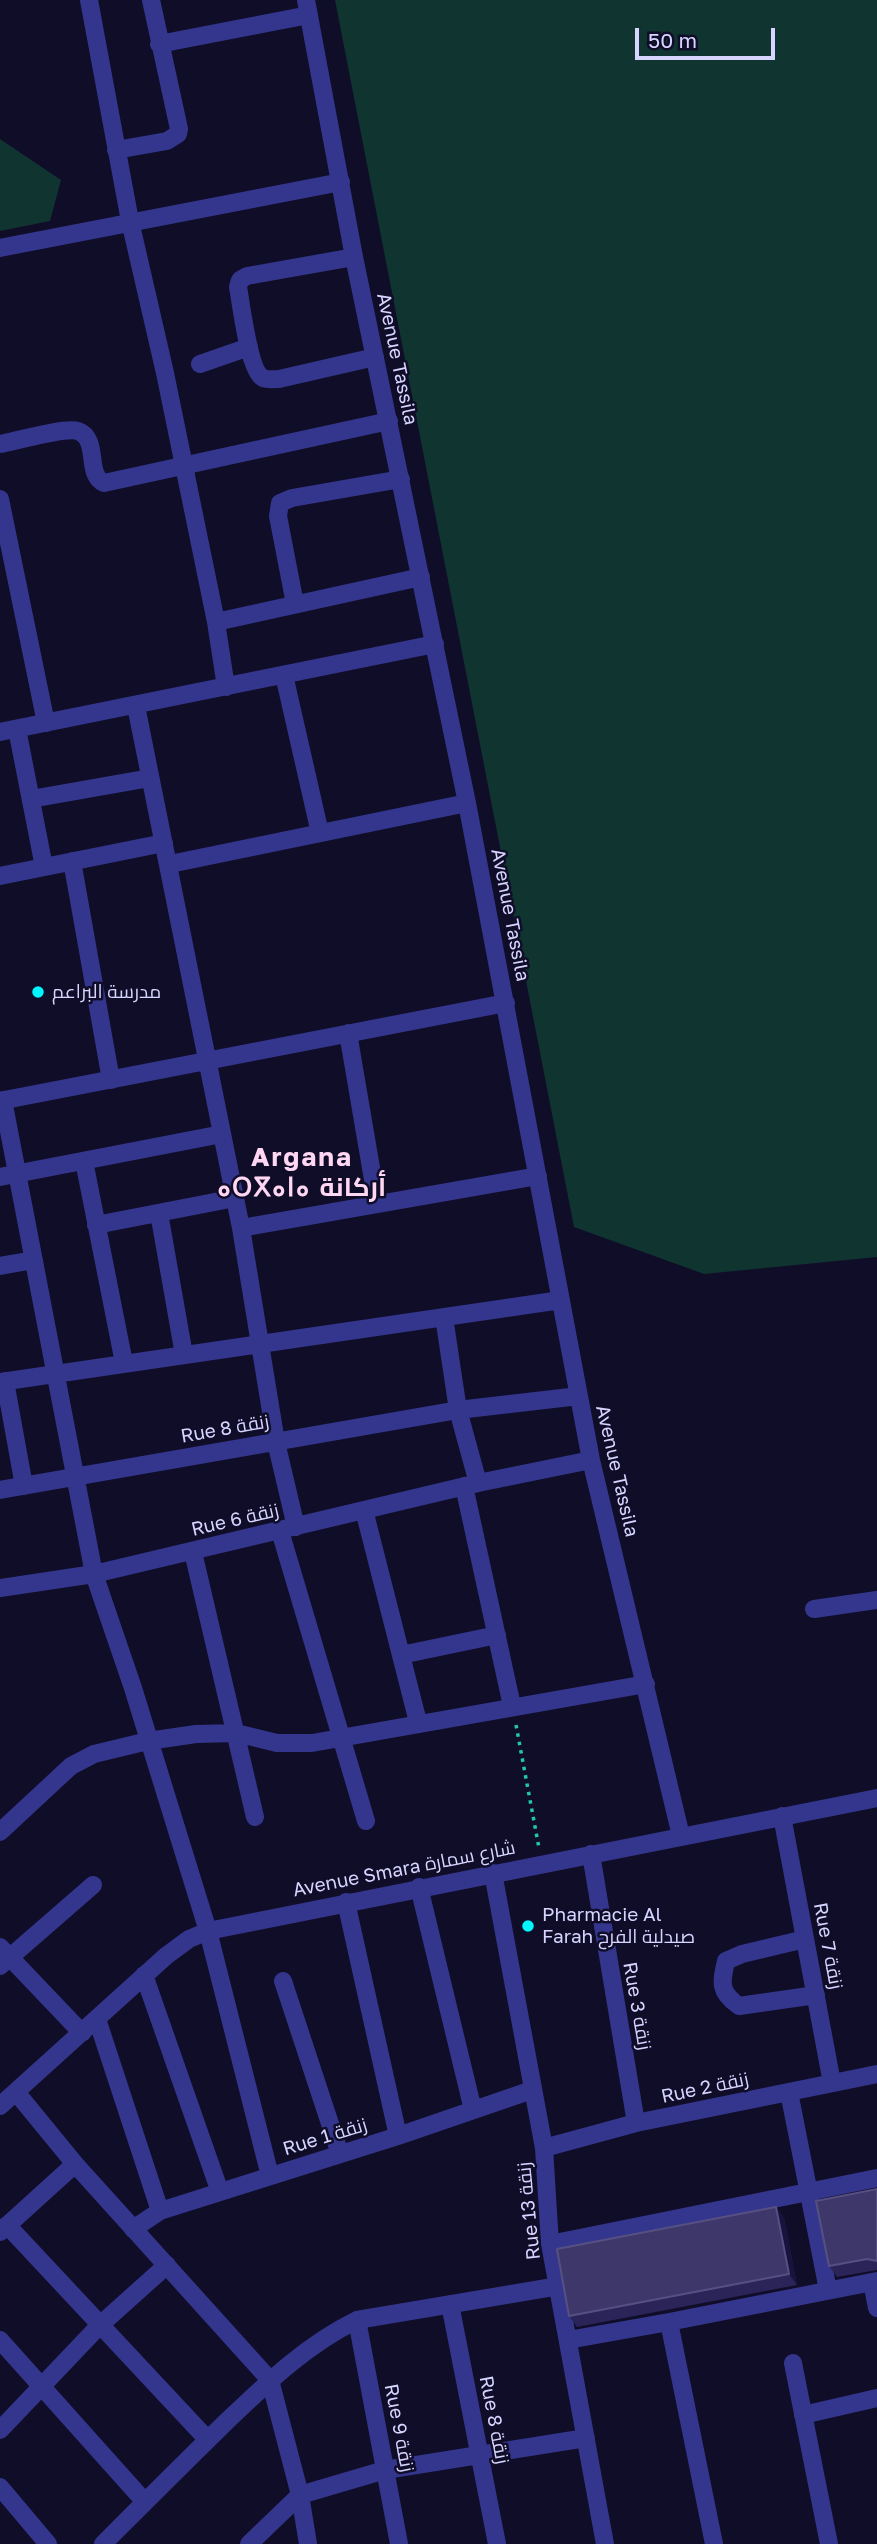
<!DOCTYPE html>
<html>
<head>
<meta charset="utf-8">
<style>
	body { margin:0 }
	#map { position:relative; width:877px; height:2544px; overflow:hidden; background:#100d29; font-family:"Golos Text",sans-serif }
	canvas { display:block }
	.scale { position:absolute; left:635px; top:28px; width:140px; height:32px; box-sizing:border-box; border:4px solid #d7d5ff; border-top:0; padding-left:9px; font-size:21px; line-height:24px; white-space:nowrap; color:#d7d5ff; -webkit-text-stroke:5px #100d29; paint-order:stroke }
</style>
</head>
<body>
<div id="map">
<canvas width="877" height="2544"></canvas>
<div class="scale">50 m</div>
</div>
<script>
const c = document.querySelector('canvas').getContext('2d');
c.lineJoin = 'round';
function paint(path, color) { c.fillStyle = color; c.fill(path, 'evenodd'); }
function strokePath(path, color, width, dash) { c.strokeStyle = color; c.lineWidth = width; c.lineCap = dash ? 'butt' : 'round'; c.setLineDash(dash || []); c.stroke(path); }
function drawText(font, color, halo, rows, align = 'center') {
  c.font = font + ' "Golos Text",Cairo,"Noto Sans Tifinagh",sans-serif'; c.lineWidth = 5; c.setLineDash([]); c.textBaseline = 'middle'; c.strokeStyle = halo; c.fillStyle = color; for (const [text, x, y, turn = 0] of rows) {
    c.save(); c.translate(x, y); c.rotate((+turn || 0) * Math.PI / 180); c.textAlign = isNaN(turn) ? turn : align; if (halo) c.strokeText(text, 0, 0); c.fillText(text, 0, 0); c.restore();
  }
}
const green = new Path2D(`
	M335 0H877V1257L704 1274 574 1227Z
	M0 139 61 180 50 221 0 231Z`);
const path = new Path2D(`
	M516 1725 539 1848`);
const minor = new Path2D(`
	M89 0 130 221 165 373 216 622 226 687
	M306 0 354 257 467 803 591 1460 681 1836
	M159 44 309 15
	M116 150 167 141 178 134 179 129 151 0
	M0 248 341 182
	M354 257 247 276 240 280 238 287C241 303 249 371 263 378 267 380 274 379 279 379L375 357
	M200 364 249 347
	M0 444C16 441 65 427 78 431 100 439 85 475 104 483L389 421
	M0 499 46 723
	M295 604 278 516 280 503 292 498 401 479
	M216 622 421 577
	M284 675 320 833
	M136 706 241 1228 276 1442 296 1527
	M17 729 44 867
	M0 732 435 644
	M31 799 150 778
	M72 861 111 1080
	M170 864 467 803
	M0 876 164 843
	M348 1033 377 1203
	M3 1100 94 1574 133 1688 208 1931 270 2176
	M0 1101 506 1003
	M84 1161 124 1363
	M0 1177 222 1134
	M159 1213 184 1355
	M96 1225 235 1198
	M241 1228 538 1176
	M0 1266 34 1260
	M444 1317 458 1410 478 1483
	M5 1381 24 1486
	M0 1382 561 1300
	M464 1486 512 1706
	M0 1490 458 1410 579 1396
	M364 1510 418 1722
	M280 1531 366 1821
	M193 1552 255 1817
	M0 1588 94 1574 478 1483 591 1460
	M814 1609 877 1600
	M401 1655 497 1635
	M782 1816 832 2083
	M0 1832 71 1766 94 1754 148 1741 196 1734 236 1733 277 1743H312L646 1684
	M591 1854 636 2123
	M493 1873 544 2148 550 2244 605 2544
	M419 1887 473 2110
	M346 1902 398 2136
	M805 1939 742 1954 726 1961C721 1983 719 1992 739 2006L816 1995
	M0 1947 82 2033
	M0 1966 93 1885
	M144 1975 220 2192
	M283 1981 340 2154
	M97 2019 160 2211
	M16 2092 75 2164 270 2380 300 2495 308 2544
	M789 2092 828 2290
	M0 2106 166 1956 189 1939 208 1931 877 1798
	M544 2148 636 2123 877 2074
	M7 2225 208 2440
	M133 2229 160 2211 398 2136 532 2090
	M0 2232 75 2164
	M550 2244 877 2178
	M872 2282 877 2308
	M450 2304 497 2544
	M357 2320 399 2544
	M669 2322 714 2544
	M0 2340 145 2502
	M568 2340 669 2322 877 2281
	M793 2363 829 2544
	M803 2415 877 2398
	M0 2430 99 2326 167 2265
	M0 2487 48 2544
	M103 2544C144 2503 185 2462 226 2422 267 2383 306 2345 357 2320L559 2286
	M249 2544 300 2495 385 2470 586 2438`);
const wall = new Path2D(`
	M877 2189V2270L837 2277 829 2266Z
	M776 2207 784 2218 797 2285 577 2327 569 2316Z`);
const shadedWall = new Path2D(`
	M776 2207 784 2218 797 2285 789 2274Z`);
const building = new Path2D(`
	M877 2189V2261L867 2259 829 2266 816 2201Z
	M776 2207 789 2274 569 2316 557 2249Z`);
const markers = [
	[38,992,7,"#01f6ff"],
	[528,1926,7,"#01f6ff"]
];
const streetNames = [
	["Avenue Tassila",397,359,78],
	["Avenue Tassila",510,915,79],
	["Rue 8 زنقة",225,1429,-10],
	["Avenue Tassila",617,1471,77],
	["Rue 6 زنقة",235,1520,-13],
	["Avenue Smara شارع سمارة",404,1869,-11],
	["Rue 7 زنقة",828,1946,79],
	["Rue 3 زنقة",637,2006,80],
	["Rue 2 زنقة",705,2088,-12],
	["Rue 1 زنقة",325,2137,-17],
	["Rue 13 زنقة",529,2211,-96],
	["Rue 8 زنقة",494,2420,79],
	["Rue 9 زنقة",399,2428,79]
];
const poiNames = [
	["مدرسة البراعم",52,992],
	["Pharmacie Al",542,1915],
	["Farah صيدلية الفرح",542,1937]
];
const districtNames = [
	["Argana",302,1158],
	["ⴰⵔⴳⴰⵏⴰ أركانة",302,1188]
];
paint(green, '#103430');
strokePath(path, '#23c5b1', 3.5, [3.5, 5]);
strokePath(minor, '#34368d', 18);
paint(wall, '#2b2459');
paint(shadedWall, '#18133e');
paint(building, '#3d376a');
strokePath(building, '#565082', 2);
for (const [x, y, r, color] of markers) { const dot = new Path2D(); dot.arc(x, y, r, 0, 2 * Math.PI); c.fillStyle = color; c.fill(dot); strokePath(dot, '#100d29', 2.5); }
drawText('19px', '#d7d5ff', '#100d29', streetNames);
drawText('19px', '#d7d5ff', '#100d29', poiNames, 'left');
c.letterSpacing = '2px';
drawText('bold 26px', '#ffd7f3', '#100d29', districtNames);
c.letterSpacing = '0px';
</script>
</body>
</html>
